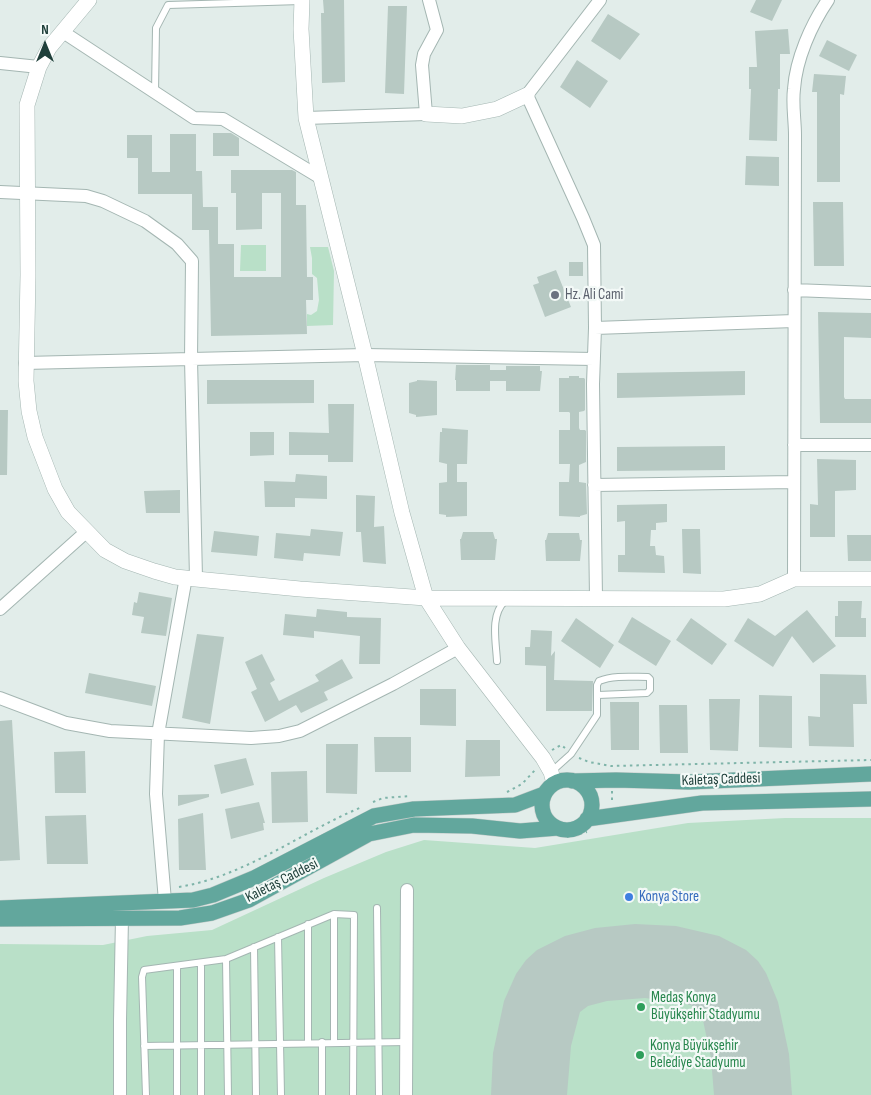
<!DOCTYPE html>
<html>
<head>
<meta charset="utf-8">
<style>
	body { margin:0 }
	#map { position:relative; width:871px; height:1095px; overflow:hidden; background:#e2edea; font-family:"Sofia Sans Condensed",sans-serif }
	canvas { display:block }
	.north { position:absolute; left:20px; top:20px; width:50px; height:50px; -webkit-text-stroke:4px #f3f9f7; paint-order:stroke; rotate:0deg; font-size:14px; font-weight:700; line-height:20px; text-align:center; color:#20403b }
	.north::after { content:''; display:block; margin:auto; width:18px; height:22px; background:#20403b; clip-path:polygon(50% 0,100% 100%,50% 72%,0 100%) }
</style>
</head>
<body>
<div id="map">
<canvas width="871" height="1095"></canvas>
<div class="north">N</div>
</div>
<script>
const c = document.querySelector('canvas').getContext('2d');
c.lineJoin = 'round';
function paint(path, color) { c.fillStyle = color; c.fill(path, 'evenodd'); }
function strokePath(path, color, width, dash) { c.strokeStyle = color; c.lineWidth = width; c.lineCap = dash ? 'butt' : 'round'; c.setLineDash(dash || []); c.stroke(path); }
function drawText(font, color, halo, rows, align = 'center') {
  c.font = font + ' "Sofia Sans Condensed",sans-serif'; c.lineWidth = 4.5; c.setLineDash([]); c.textBaseline = 'middle'; c.strokeStyle = halo; c.fillStyle = color; for (const [text, x, y, turn = 0] of rows) {
    c.save(); c.translate(x, y); c.rotate((+turn || 0) * Math.PI / 180); c.textAlign = isNaN(turn) ? turn : align; if (halo) c.strokeText(text, 0, 0); c.fillText(text, 0, 0); c.restore();
  }
}
const green = new Path2D(`
	M241 245H266V271H240Z
	M310 247H328L334 271 333 325 307 326V314L311 315 317 311 319 300 317 278 312 274V258Z
	M785 818H871V1095H0V944L103 945 147 936 212 930 324 878 386 852 424 840 535 848 688 823Z`);
const building = new Path2D(`
	M323 0H344L345 82 322 83 321 13H324Z
	M756 0H782L772 21 750 12Z
	M388 6H407L404 94 385 93Z
	M608 14 640 34 620 60 591 41Z
	M788 29 790 54H780V89H778L777 141 749 140 751 89H749V67H757L755 31Z
	M827 40 857 55 849 71 819 56Z
	M577 60 608 81 590 108 560 87Z
	M814 74 846 76 844 95 840 94V182H817V92H812Z
	M213 133H231L239 138V156H213Z
	M170 134H196V171H202L203 207H218V244H234V277H281V193H262V229L236 230V193H231V170H292L296 172V205H306L307 277H313V300H306L307 334 211 336 209 230H192V194H138V158H127V135H152V172H170Z
	M746 156 779 157V186L745 185Z
	M813 202H843L844 266H814Z
	M569 262H583V276H569Z
	M556 270 571 307 545 317 533 285 539 283 537 277Z
	M818 312 871 313V338L844 337V397L845 399H871V423H820Z
	M456 365H490V370H506V366H540V371H542L540 391H506V381H490V391H456V380H455Z
	M745 371V395L617 398V373Z
	M569 376H579V378H584L585 379V410L584 411 579 412V428L580 430H585L586 431V462L579 465V482L586 483 587 514 580 516V517L559 516V482H569L570 464H559V430H570V413L569 412H559V378H569Z
	M207 380H314V403L207 404Z
	M417 380 437 381V415L416 417V415L409 413V383L417 381Z
	M328 404H354L353 462H328V455H289V432L329 433Z
	M0 410H8L7 475H0Z
	M442 428 468 430 467 464H457V482H467V516L446 517V515L439 514V483L447 482V464L439 462 440 432H442Z
	M250 432H274V455L250 456Z
	M725 446V470L617 471V447Z
	M817 459 856 460V490L835 491V537H810V504L818 505Z
	M296 474 327 476V499L295 498V507H265L264 481 295 482Z
	M180 490V513H146L144 491Z
	M356 495 375 496 374 527 384 526 386 564 363 562 361 532H356Z
	M667 504V522L656 523V530H651L650 546H655L656 555 664 556 665 573 618 572V555H625V521L617 522V505Z
	M311 529 343 532 340 556 304 553 303 561 274 558 276 533 310 536Z
	M682 529H700L701 574 683 573Z
	M214 531 259 536 257 556 211 552Z
	M463 532H493L495 539H497L495 560H461L460 539H461Z
	M548 533H579L580 540H582L580 561H546L545 540H546Z
	M847 535H871V561H848Z
	M139 592 172 598 166 636 141 633 144 617 132 615 134 602 137 603Z
	M838 601H862L861 618H866V637H835V616H838Z
	M317 609 347 612V617L381 618 380 664H359L360 636 314 631V638L283 635 285 614 316 617Z
	M807 610 836 646 813 663 792 636 773 667 734 641 748 618 775 636Z
	M632 617 671 641 656 666 618 642Z
	M576 618 614 645 600 668 561 641Z
	M691 618 727 644 712 665 676 640Z
	M531 630 552 631 551 656 555 651 554 680 593 681 592 711H546V666L525 665V647H530Z
	M197 634 224 637 210 724 182 718Z
	M262 654 275 680 270 683 279 701 319 681 315 675 342 659 353 678 324 692 328 700 301 713 296 705 265 722 251 692 257 689 245 662Z
	M89 673 156 686 152 706 85 693Z
	M820 674 866 675 867 704H853L854 747 809 746 808 716 820 717Z
	M420 689H456V726L420 725Z
	M759 695 792 696V748L759 747Z
	M709 699H740L738 751 710 750Z
	M610 702H639V750H611Z
	M659 705H687L688 753H660Z
	M12 720 20 860 0 861V721Z
	M374 737H411V772H375Z
	M466 740H500V776L465 777Z
	M326 744H358L357 794 326 793Z
	M85 751 86 793H55L54 752Z
	M246 758 254 785 221 794 214 765Z
	M307 771 308 822 272 823 271 772Z
	M209 794V797L178 806V795Z
	M259 802 265 823H263L264 830 231 839 225 809Z
	M203 813 206 870H179L178 819Z
	M86 815 88 864H47L45 816Z
	M635 924 676 926 719 936 746 950 758 961 766 973 778 1002 789 1054 792 1095H714L711 1058 701 1011 693 1006 683 1003 645 998 607 1001 588 1006 580 1012 571 1046 567 1095H491L493 1053 504 1001 516 974 526 960 537 950 565 936 595 928Z`);
const path = new Path2D(`
	M552 750 561 745 565 748
	M579 758 589 762 611 766 871 760
	M612 791V804
	M507 792 522 784 536 769
	M373 802 383 798 410 796
	M567 837 587 832
	M179 887C246 876 301 832 362 807`);
const service = new Path2D(`
	M155 93 156 28 168 5 301 1
	M497 661C496 641 490 615 505 601
	M551 772 571 754 597 715V685L599 681C614 675 632 677 648 677L650 679V690L647 693 598 695
	M377 908 379 1095
	M278 937 281 1095
	M254 947 256 1095
	M226 959 228 1095
	M201 964V1095
	M334 1042V914
	M308 1043V924
	M144 1046 407 1042
	M146 1095 142 977 144 970 226 959 334 914 354 915 353 1095
	M177 1095V966
	M322 1095V1042`);
const minor = new Path2D(`
	M63 32 194 118 223 119 321 178
	M0 63 39 67
	M306 118 426 114 422 65 424 54 437 30 429 0
	M0 192 86 196 103 201 145 221 177 244 192 261 191 359 25 363
	M794 290 871 293
	M595 328 794 321
	M794 445H871
	M594 485 794 482
	M196 578 191 359 365 355 594 359
	M794 579 795 135C795 120 792 104 794 89 796 59 811 25 828 0
	M596 598 593 384 595 328 594 245 583 218 527 95 600 0
	M0 609 86 532
	M0 698 66 723 110 731 251 738 279 736 300 731 393 684 458 648
	M165 901 156 794 158 734 186 577
	M120 1095V1020L122 918
	M406 1095 407 890`);
const tertiary = new Path2D(`
	M89 0 49 48 39 67 27 105 28 275 26 381 29 411 35 437 55 489 68 512 105 550 125 561 154 571 175 577 300 589 426 598 724 599 760 594 794 579H871
	M302 0 301 29 306 118 365 355 402 513 426 598 458 648 543 758 551 772 554 783
	M426 114 462 116 497 109 527 95`);
const primary = new Path2D(`
	M542 805a25 25 0 1 1 50 0a25 25 0 1 1-50 0Z
	M572 781 616 780 689 782 871 774
	M587 819 702 803 871 799
	M0 908 193 900 213 895 254 878 374 816 414 809 515 805 544 794
	M0 919 180 918 212 913 249 900 369 834 414 825 472 826 520 831 558 828`);
const markers = [
	[555,295,5,"#6b7280"],
	[629,897,5,"#3f7fe0"],
	[641,1007,5,"#2e9e5b"],
	[640,1055,5,"#2e9e5b"]
];
const worshipNames = [
	["Hz. Ali Cami",565,295]
];
const streetNames = [
	["Kaletaş Caddesi",721,780,-2],
	["Kaletaş Caddesi",282,881,-27]
];
const shopNames = [
	["Konya Store",639,897]
];
const leisureNames = [
	["Medaş Konya",651,998],
	["Büyükşehir Stadyumu",651,1015],
	["Konya Büyükşehir",650,1046],
	["Belediye Stadyumu",650,1063]
];
paint(green, '#b9e0c8');
paint(building, '#b7c9c3');
strokePath(service, '#a4b6b2', 8);
strokePath(minor, '#a4b6b2', 14);
strokePath(tertiary, '#a4b6b2', 16);
strokePath(primary, '#c1cac8', 16);
strokePath(path, '#7fb4a9', 2, [2.5, 4]);
strokePath(service, '#fff', 6);
strokePath(minor, '#fff', 12);
strokePath(tertiary, '#fff', 15);
strokePath(primary, '#62a79d', 15);
for (const [x, y, r, color] of markers) { const dot = new Path2D(); dot.arc(x, y, r, 0, 2 * Math.PI); c.fillStyle = color; c.fill(dot); strokePath(dot, '#f3f9f7', 2); }
drawText('15px', '#5b616d', '#f3f9f7', worshipNames, 'left');
drawText('15px', '#20403b', '#f3f9f7', streetNames);
drawText('15px', '#366cbe', '#f3f9f7', shopNames, 'left');
drawText('15px', '#27864d', '#f3f9f7', leisureNames, 'left');
</script>
</body>
</html>
